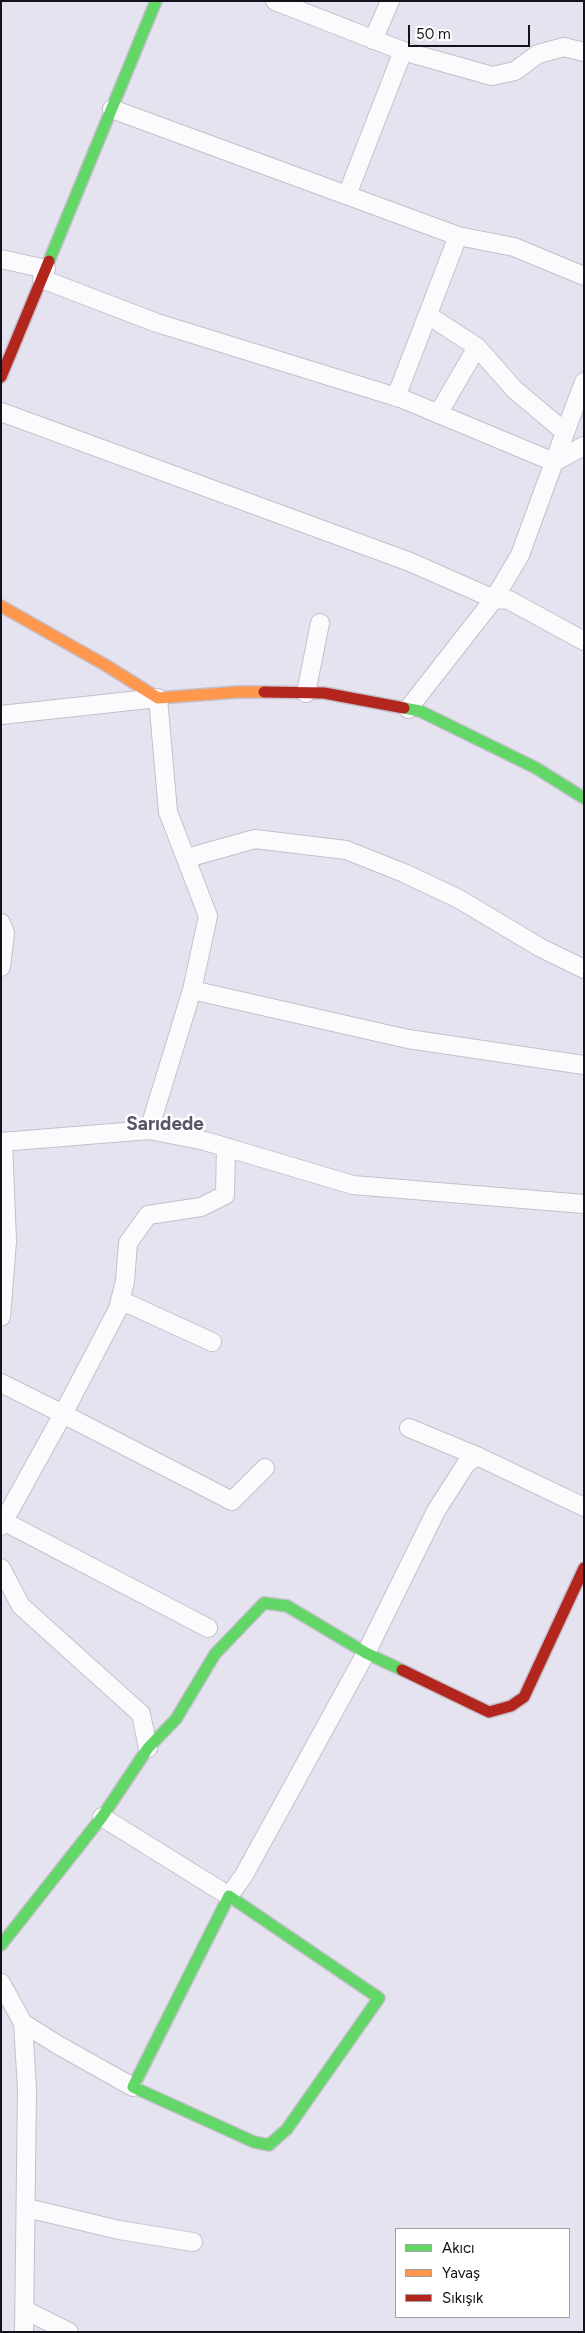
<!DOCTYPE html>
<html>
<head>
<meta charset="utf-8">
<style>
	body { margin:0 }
	#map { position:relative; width:585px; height:2333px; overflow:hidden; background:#e6e3f0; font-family:Figtree,sans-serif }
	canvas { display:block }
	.frame { position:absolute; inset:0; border:2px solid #14121a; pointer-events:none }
	.legend { position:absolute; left:395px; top:2228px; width:175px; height:90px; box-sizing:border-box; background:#fff; border:1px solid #a1a0a3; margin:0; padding:6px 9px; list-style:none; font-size:15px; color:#14121a }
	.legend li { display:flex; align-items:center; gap:10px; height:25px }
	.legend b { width:25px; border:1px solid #a1a0a3 }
	.scale { position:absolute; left:408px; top:25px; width:122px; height:22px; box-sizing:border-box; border:2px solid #14121a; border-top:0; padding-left:6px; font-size:15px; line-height:18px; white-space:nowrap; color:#14121a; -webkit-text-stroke:4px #fff; paint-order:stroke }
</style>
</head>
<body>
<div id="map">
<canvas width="585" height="2333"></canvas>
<div class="frame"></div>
<ul class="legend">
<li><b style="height:6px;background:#63d668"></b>Akıcı</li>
<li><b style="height:6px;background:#ff974d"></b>Yavaş</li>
<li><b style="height:6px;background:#b3261e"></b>Sıkışık</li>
</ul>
<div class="scale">50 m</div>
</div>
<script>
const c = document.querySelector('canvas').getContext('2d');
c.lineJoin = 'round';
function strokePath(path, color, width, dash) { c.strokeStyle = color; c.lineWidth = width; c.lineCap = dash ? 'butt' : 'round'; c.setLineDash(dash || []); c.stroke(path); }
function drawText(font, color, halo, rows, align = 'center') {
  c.font = font + ' Figtree,sans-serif'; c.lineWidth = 5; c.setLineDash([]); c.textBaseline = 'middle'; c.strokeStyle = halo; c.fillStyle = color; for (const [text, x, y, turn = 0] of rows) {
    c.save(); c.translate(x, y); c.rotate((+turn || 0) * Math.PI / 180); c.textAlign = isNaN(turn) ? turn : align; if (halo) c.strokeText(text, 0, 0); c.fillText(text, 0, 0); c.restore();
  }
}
const street = new Path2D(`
	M275 1 403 51 347 195
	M373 40 390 1
	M403 51 492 76 515 71 538 54 564 47 584 52
	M112 109 458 236 514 247 584 276
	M1 259 46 269
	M42 279 157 323 403 399 554 462 584 382
	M428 315 477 347 438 414
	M477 347 515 390 565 432
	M396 397 458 236
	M1 412 410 562 494 599 509 600 584 641
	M306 693 320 623
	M408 709 494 599 520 555 554 462 584 446
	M1 715 158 698 168 812 208 916 192 990 149 1130
	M187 858 255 839 346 850 404 873 459 899 541 948 584 969
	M1 923 5 933 1 967
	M192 990 408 1039 584 1065
	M1 1142 149 1130 205 1141 353 1185 584 1204
	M226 1147 225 1195 201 1207 148 1215 128 1243 125 1281 118 1309 63 1414 232 1501 265 1468
	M120 1300 212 1342
	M1 1317 7 1241 3 1142
	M1 1383 63 1414 1 1526
	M409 1428 477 1456
	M3 1521 208 1628
	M1 1568 21 1606 141 1714 148 1748
	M102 1817 229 1896 244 1875 366 1653 436 1511 466 1464 477 1456 584 1507
	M1 1983 23 2023 58 2045 133 2087
	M23 2023 27 2089 24 2332
	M27 2208 119 2230 193 2242
	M25 2310 69 2332`);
const fast = new Path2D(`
	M49 261 156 1
	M404 708 420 711 536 768 584 798
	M229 1896 379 1998 287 2129 269 2145 254 2142 133 2087Z
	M1 1945 102 1817 148 1748 176 1719 215 1654 264 1603 287 1606 366 1653 402 1670`);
const slow = new Path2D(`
	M1 606 107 666 158 698 238 692H264`);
const jam = new Path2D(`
	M1 377 49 261
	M264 692 324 693 404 708
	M402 1670 489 1712 511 1706 524 1697 584 1568`);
const districtNames = [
	["Sarıdede",165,1124]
];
strokePath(street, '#c3c0cb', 20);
strokePath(fast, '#c3c0cb', 14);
strokePath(slow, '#c3c0cb', 14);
strokePath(jam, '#c3c0cb', 14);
strokePath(street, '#fbfbfd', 18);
strokePath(fast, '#63d668', 11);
strokePath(slow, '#ff974d', 11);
strokePath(jam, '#b3261e', 11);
drawText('bold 19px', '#595568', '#fff', districtNames);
</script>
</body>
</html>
